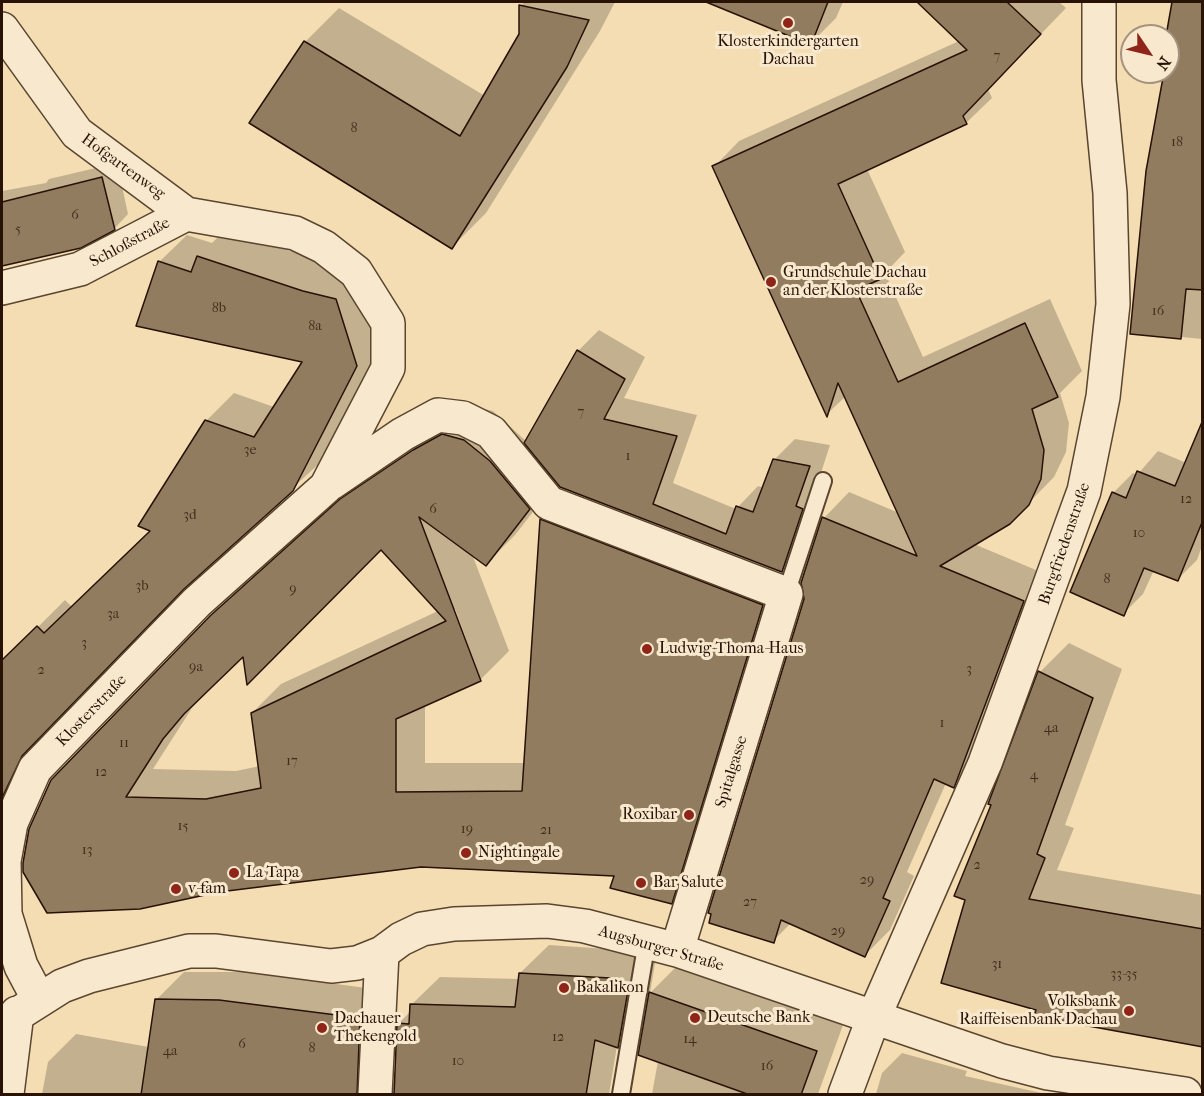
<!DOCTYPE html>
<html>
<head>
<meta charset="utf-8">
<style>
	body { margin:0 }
	#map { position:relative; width:1204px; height:1096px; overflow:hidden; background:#f4ddb3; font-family:"IM FELL French Canon",serif }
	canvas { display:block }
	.frame { position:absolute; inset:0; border:3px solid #271205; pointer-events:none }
	.north { position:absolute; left:1120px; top:24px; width:60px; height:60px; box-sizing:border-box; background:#f8e9ce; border:2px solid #a4937e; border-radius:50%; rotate:125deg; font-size:16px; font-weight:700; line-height:24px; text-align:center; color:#271205 }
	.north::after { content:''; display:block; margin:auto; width:21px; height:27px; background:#8f2418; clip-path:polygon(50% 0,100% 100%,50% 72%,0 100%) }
</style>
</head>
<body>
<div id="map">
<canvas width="1204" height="1096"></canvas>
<div class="frame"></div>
<div class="north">N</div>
</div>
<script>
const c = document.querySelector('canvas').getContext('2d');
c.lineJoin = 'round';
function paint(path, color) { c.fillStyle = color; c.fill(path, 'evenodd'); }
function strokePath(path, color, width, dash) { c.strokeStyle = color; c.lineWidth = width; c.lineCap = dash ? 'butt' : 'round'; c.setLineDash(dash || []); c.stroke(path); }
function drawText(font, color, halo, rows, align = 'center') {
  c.font = font + ' "IM FELL French Canon",serif'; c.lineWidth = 6; c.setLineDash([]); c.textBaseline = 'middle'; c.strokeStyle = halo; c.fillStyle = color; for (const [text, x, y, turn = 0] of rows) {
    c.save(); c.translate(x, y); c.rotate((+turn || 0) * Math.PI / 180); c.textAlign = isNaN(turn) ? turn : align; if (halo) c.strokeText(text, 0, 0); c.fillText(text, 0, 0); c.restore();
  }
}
const shadow = new Path2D(`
	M525 2H615L600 31 486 213 452 247 305 42 339 8 485 96 521 34 520 6Z
	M706 2H843L836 18 811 43Z
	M925 2H1059L1066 8 988 89 992 98 966 123 867 169 905 252 885 273 923 357 1050 299 1082 371 1060 393 1069 423 1066 452 1054 477 1009 523 974 544 1048 575 978 761 953 786 946 783 907 872 914 876 890 930 864 956 791 923 773 941 805 600 802 583 824 518 849 492 899 513 846 396 827 414 714 167 739 141 959 41Z
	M1173 2H1202V339L1131 332 1165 72H1168V36Z
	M117 163 128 214 114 229 80 246 2 264V191L46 183 49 179Z
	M225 230 331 264 384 338 321 462 189 582 49 727 20 790 2 925V663L65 600 72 607 152 530 206 421 234 393 274 407 304 361 159 262 187 235 212 243Z
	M599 330 645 357 624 398 697 415 673 483 736 509 758 486 764 488 774 460 795 439 830 445 817 485 803 549 780 572 791 576 700 873 671 902 616 874 421 866 47 911 211 617 371 471 472 406 493 411 526 441 578 351ZM557 481 571 490 541 519 525 763H425V705L480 680 509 651 472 554 486 564 515 535ZM381 548 438 611 281 684 252 713 260 766 236 771 153 769 192 708 244 654ZM455 609 479 674 477 675 453 612Z
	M1202 440V546L1197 560 1177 580 1154 570 1143 594 1123 614 1113 493 1133 473 1137 475 1158 451 1189 464 1195 457Z
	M1069 643 1122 669 1065 825 1074 828 1057 870 1202 895V1045L1038 1009 993 805 989 803 1040 672Z
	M549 945 639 951 656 957 650 993 677 966 843 1025 818 1094H652L658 1061 646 1018 617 1046 609 1094H42L48 1062 76 1034 149 1047 156 1000 184 972H248L388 991 387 1074 394 1083 399 1023 411 1011V1005L440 977 520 979V973Z
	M902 1053 967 1071 965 1076 1046 1094H876L882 1073Z`);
const building = new Path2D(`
	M706 2H828L811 45Z
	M917 2H1007L1041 34 963 116 967 124 838 184 881 279 856 290 898 382 1025 323 1058 397 1032 409 1044 450 1041 479 1029 505 1010 524 940 566 1024 601 954 788 934 779 883 898 890 901 865 957 781 920 774 943 709 923 711 914 708 913 804 599 801 583 822 517 917 556 838 383 827 417 712 166 967 50Z
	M1172 2H1203V290L1186 289 1181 339 1130 334 1146 171 1164 72H1168L1170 36H1166Z
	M519 5 589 20 567 67 452 249 249 123 304 41 460 136 519 34Z
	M102 177 115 230 81 248 2 266V202Z
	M197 256 303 291 336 299 357 366 293 491 184 589 22 756 2 798V660L37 626 44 633 150 531 138 526 205 420 254 437 302 362 136 326 158 261 191 272Z
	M577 350 625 379 604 419 677 436 653 504 726 534 736 506 753 512 773 459 810 466 796 506 803 509 782 572 560 487 524 443Z
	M1202 422 1203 520 1178 581 1144 568 1124 616 1070 592 1112 492 1126 498 1137 471 1175 486Z
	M442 434 464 440 490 461 530 509 486 566 419 517 481 681 396 719V792L522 791 540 519 763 605 672 904 610 888 614 876 421 867 219 892 140 909 47 913 23 872V863L29 829 51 780 210 616 340 499 413 450ZM381 550 446 621 251 713 261 788 206 799 126 797 163 739 184 714 243 657 247 685Z
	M1038 671 1093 698 1037 854 1045 858 1029 899 1203 929V1047L1034 1016 1036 1010 941 983 965 900 954 896 991 805 988 804Z
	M519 973 610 978 629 985 618 1048 595 1040 586 1095H394L397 1023 409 1024 410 1004 515 1007Z
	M649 992 817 1051 801 1095H750L638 1055Z
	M155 999 219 1000 360 1018 357 1095H141Z`);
const lane = new Path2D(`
	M786 594 823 481
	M621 1094 647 941`);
const street = new Path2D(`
	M2 29 77 133 186 214
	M2 288 80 269 186 214 295 233 324 247 356 272 388 323V368L326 487 197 602 35 769 11 823 4 861 5 914 21 966 39 1000
	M331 483 403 434 438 415 463 418 491 432 549 503 786 594 677 950
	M2 1024 62 986 89 976 189 951H216L331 966 357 963 382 953 401 939 422 929 454 924 547 921 585 926 677 950 1002 1061 1048 1073 1185 1094
	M7 1094 17 1013
	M375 1094 382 953
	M845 1094 873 1019 985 763 1084 491 1103 397 1113 304 1110 193 1099 80V2`);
const markers = [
	[788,23,6,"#8f2418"],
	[771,282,6,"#8f2418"],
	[647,649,6,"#8f2418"],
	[689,815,6,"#8f2418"],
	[466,853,6,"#8f2418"],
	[234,873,6,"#8f2418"],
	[641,883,6,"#8f2418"],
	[176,889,6,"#8f2418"],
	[564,988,6,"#8f2418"],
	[1129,1011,6,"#8f2418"],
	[695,1018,6,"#8f2418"],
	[322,1028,6,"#8f2418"]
];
const numberNames = [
	["7",997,57],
	["8",354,129],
	["18",1177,143],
	["6",75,216],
	["5",18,230],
	["8b",219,309],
	["16",1158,312],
	["8a",315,327],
	["7",581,413],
	["3e",250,451],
	["1",628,457],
	["12",1186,500],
	["6",433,510],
	["3d",190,516],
	["10",1139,534],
	["8",1107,580],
	["3b",142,587],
	["9",293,590],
	["3a",113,615],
	["3",84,644],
	["9a",196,668],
	["3",969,670],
	["2",41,671],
	["1",942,724],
	["4a",1051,729],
	["11",124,744],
	["17",292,762],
	["12",101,773],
	["4",1034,776],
	["15",183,827],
	["19",467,830],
	["21",546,831],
	["13",87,851],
	["2",977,866],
	["29",867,881],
	["27",750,903],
	["29",838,932],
	["31",997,965],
	["33-35",1124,975],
	["12",558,1038],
	["14",690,1040],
	["6",242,1045],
	["8",312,1049],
	["4a",170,1052],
	["10",458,1062],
	["16",767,1067]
];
const poiNames = [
	["Klosterkindergarten",788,42,"center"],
	["Dachau",788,60,"center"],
	["Grundschule Dachau",783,273],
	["an der Klosterstraße",783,291],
	["Ludwig-Thoma-Haus",659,649],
	["Roxibar",677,815,"right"],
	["Nightingale",478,853],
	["La Tapa",246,873],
	["Bar Salute",653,883],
	["v-fam",188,889],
	["Bakalikon",576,988],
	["Volksbank",1117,1002,"right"],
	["Raiffeisenbank Dachau",1117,1020,"right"],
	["Deutsche Bank",707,1018],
	["Dachauer",334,1019],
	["Thekengold",334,1037]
];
const streetNames = [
	["Hofgartenweg",123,167,36],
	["Schloßstraße",130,243,-28],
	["Burgfriedenstraße",1065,544,-71],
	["Klosterstraße",92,711,-46],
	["Spitalgasse",732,772,-73],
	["Augsburger Straße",661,949,16]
];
paint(shadow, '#0003');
paint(building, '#927c5f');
strokePath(building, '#271205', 1.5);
strokePath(lane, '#5a4530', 20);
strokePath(street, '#5a4530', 36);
strokePath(lane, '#f8e9ce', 16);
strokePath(street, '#f8e9ce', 33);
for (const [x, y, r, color] of markers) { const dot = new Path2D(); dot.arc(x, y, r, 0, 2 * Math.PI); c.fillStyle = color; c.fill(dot); strokePath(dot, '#f8e9ce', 2); }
drawText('14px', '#422c1c', null, numberNames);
drawText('16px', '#271205', '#f8e9ce', poiNames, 'left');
drawText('16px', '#271205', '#f8e9ce', streetNames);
</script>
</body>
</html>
